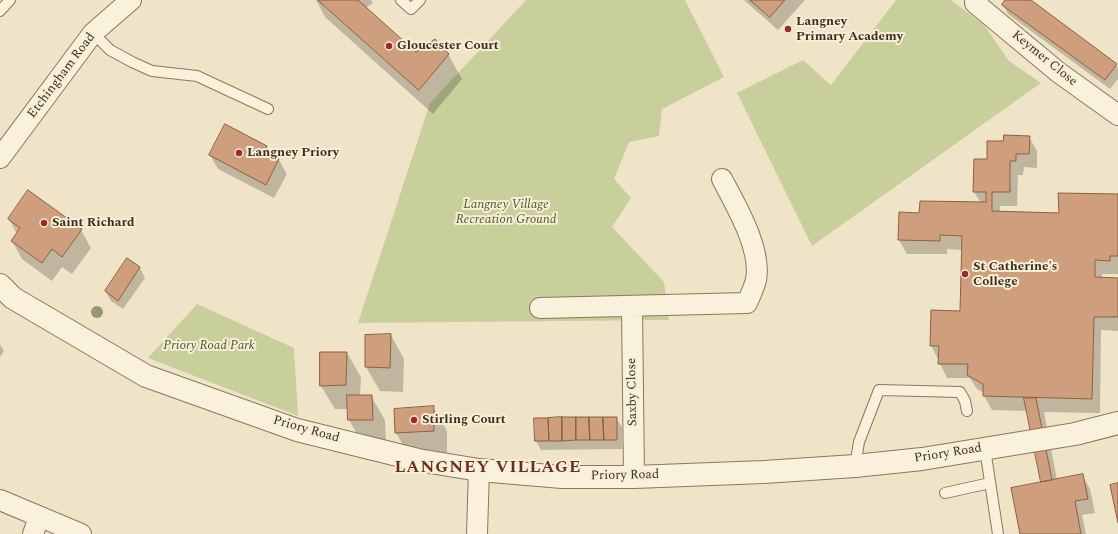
<!DOCTYPE html>
<html>
<head>
<meta charset="utf-8">
<style>
	body { margin:0 }
	canvas { display:block; background:#f0e4c8 }
</style>
</head>
<body>
<canvas width="1118" height="534"></canvas>
<script>
const c = document.querySelector('canvas').getContext('2d');
c.lineJoin = 'round';
function paint(path, color) { c.fillStyle = color; c.fill(path, 'evenodd'); }
function strokePath(path, color, width, dash) { c.strokeStyle = color; c.lineWidth = width; c.lineCap = dash ? 'butt' : 'round'; c.setLineDash(dash || []); c.stroke(path); }
function drawText(font, color, halo, rows, align = 'center') {
  c.font = font + ' Spectral,serif'; c.lineWidth = 4; c.setLineDash([]); c.textBaseline = 'middle'; c.strokeStyle = halo; c.fillStyle = color; for (const [text, x, y, turn = 0] of rows) {
    c.save(); c.translate(x, y); c.rotate((+turn || 0) * Math.PI / 180); c.textAlign = isNaN(turn) ? turn : align; if (halo) c.strokeText(text, 0, 0); c.fillText(text, 0, 0); c.restore();
  }
}
const green = new Path2D(`
	M526 0H685L724 77 662 109 659 136 629 142 614 179 631 198 612 227 664 282 669 320 358 323 430 103Z
	M896 0H951L984 25 1009 61 1041 83 812 246 737 93 803 60 831 85Z
	M197 304 294 348 298 416 148 358Z`);
const shadow = new Path2D(`
	M316 0H371L373 3 366 8 416 53 448 54 462 79 433 114 325 17Z
	M744 0H805L778 30Z
	M1006 0H1029L1116 64 1118 68V79L1110 89 1008 14 1003 5Z
	M226 125 267 147 272 157 279 160 287 174 274 198 218 169 210 155Z
	M1029 137 1037 151V168L1024 167 1023 175H1018L1017 206H1000V212L1060 214 1118 195V274H1102V279H1118V331L1101 330 1100 413 1044 412 1057 480 1082 475 1090 489 1095 513 1082 515 1086 534H1021L1042 483 1028 411 992 410 984 396V393L977 389 970 378H947L931 345 961 312 962 250 947 249V254H907L899 240 900 213 920 214 981 203 974 192 988 160 1004 142Z
	M9 219 81 230 91 248 72 274 62 267 52 281 22 259 12 241 17 234Z
	M128 260 140 268 145 278 123 309 111 301 106 292Z
	M391 335 404 359 403 392 380 391 366 367Z
	M0 344 4 351 0 357Z
	M347 353 361 377 360 396H371L385 420 386 444H363L349 420V409H335L321 386Z
	M433 407 447 431V455L410 457 396 433Z
	M616 418 622 427V449L541 450 536 441Z`);
const building = new Path2D(`
	M318 0H358L416 52 435 39 449 54 419 90Z
	M750 0H785L770 17Z
	M1005 0H1031L1117 64 1105 80 1002 5Z
	M225 124 267 146 265 151 279 159 266 185 209 155Z
	M1004 135 1030 136 1029 154H1016V161H1010V192H992V211L1059 213 1058 193 1118 194V256H1110V261L1095 260V277L1118 278V317H1094L1092 399 983 396V384L967 375 968 364H938L939 346H930L931 310 960 311 962 236 940 235V241L898 240 899 212 919 213 920 201 986 202V192H973L974 159H987V141H1003Z
	M28 190 82 229 62 257 52 249 42 263 11 241 20 228 8 219Z
	M127 258 140 267 118 301 105 291Z
	M391 334 390 368 365 367V335Z
	M320 352H347L346 385 320 386Z
	M347 395H372L373 420H348Z
	M1024 398H1036L1052 480 1041 482Z
	M434 406V431L395 433 394 409Z
	M562 417V441H549L548 418Z
	M562 417H576V440L562 441Z
	M576 417H589L590 440H576Z
	M589 417H603L604 440H590Z
	M603 417H617V440H604Z
	M534 418H548L549 441H535Z
	M1083 474 1088 499 1075 501 1081 534H1020L1011 488Z
	M1118 483V523L1110 485Z`);
const service = new Path2D(`
	M401 0 411 9 420 0
	M0 11 10 0
	M93 33 110 50 132 62 152 71 197 76 268 109
	M985 449 998 534
	M855 466 859 442 879 390 960 392 965 401 967 411
	M945 493 990 483`);
const minor = new Path2D(`
	M978 0 975 3 1058 72 1118 115
	M0 158 93 33 131 0
	M632 307 634 477
	M540 308 747 303C750 296 754 288 756 280 762 249 736 206 722 179
	M0 500 81 534
	M33 534 39 517
	M477 534 479 470`);
const tertiary = new Path2D(`
	M0 285 13 298 146 376 297 430 418 460 479 470 562 477H634L764 472 855 466 922 459 1075 434 1118 423`);
const trees = [
	[97,312]
];
const markers = [
	[788,29,4,"#9e2a2b"],
	[389,46,4,"#9e2a2b"],
	[239,153,4,"#9e2a2b"],
	[44,223,4,"#9e2a2b"],
	[965,274,4,"#9e2a2b"],
	[414,420,4,"#9e2a2b"]
];
const poiNames = [
	["Langney",796,22],
	["Primary Academy",796,37],
	["Gloucester Court",397,46],
	["Langney Priory",247,153],
	["Saint Richard",52,223],
	["St Catherine's",973,267],
	["College",973,282],
	["Stirling Court",422,420]
];
const streetNames = [
	["Keymer Close",1044,59,39],
	["Etchingham Road",62,76,-53],
	["Saxby Close",633,392,-91],
	["Priory Road",306,430,16],
	["Priory Road",948,454,-9],
	["Priory Road",625,476,-1]
];
const parkNames = [
	["Langney Village",506,205],
	["Recreation Ground",506,220],
	["Priory Road Park",209,346]
];
const districtNames = [
	["LANGNEY VILLAGE",488,469]
];
paint(green, '#c9cf9b');
paint(shadow, '#0003');
paint(building, '#cf9f7d');
strokePath(building, '#8d5f41', 1);
strokePath(service, '#8d765c', 12);
strokePath(minor, '#8d765c', 22);
strokePath(tertiary, '#8d765c', 24);
strokePath(service, '#faf1dc', 10);
strokePath(minor, '#faf1dc', 20);
strokePath(tertiary, '#faf1dc', 22);
c.fillStyle = '#96986f';
for (const [x, y] of trees) { c.beginPath(); c.arc(x, y, 6, 0, 2 * Math.PI); c.fill(); }
for (const [x, y, r, color] of markers) { const dot = new Path2D(); dot.arc(x, y, r, 0, 2 * Math.PI); c.fillStyle = color; c.fill(dot); strokePath(dot, '#f7eed8', 1.5); }
drawText('bold 13px', '#3d2e20', '#f7eed8', poiNames, 'left');
drawText('13px', '#3d2e20', '#f7eed8', streetNames);
drawText('italic 13px', '#4d5a26', '#f7eed8', parkNames);
c.letterSpacing = '1px';
drawText('bold 17px', '#6b2e1e', '#f7eed8', districtNames);
c.letterSpacing = '0px';
</script>
</body>
</html>
